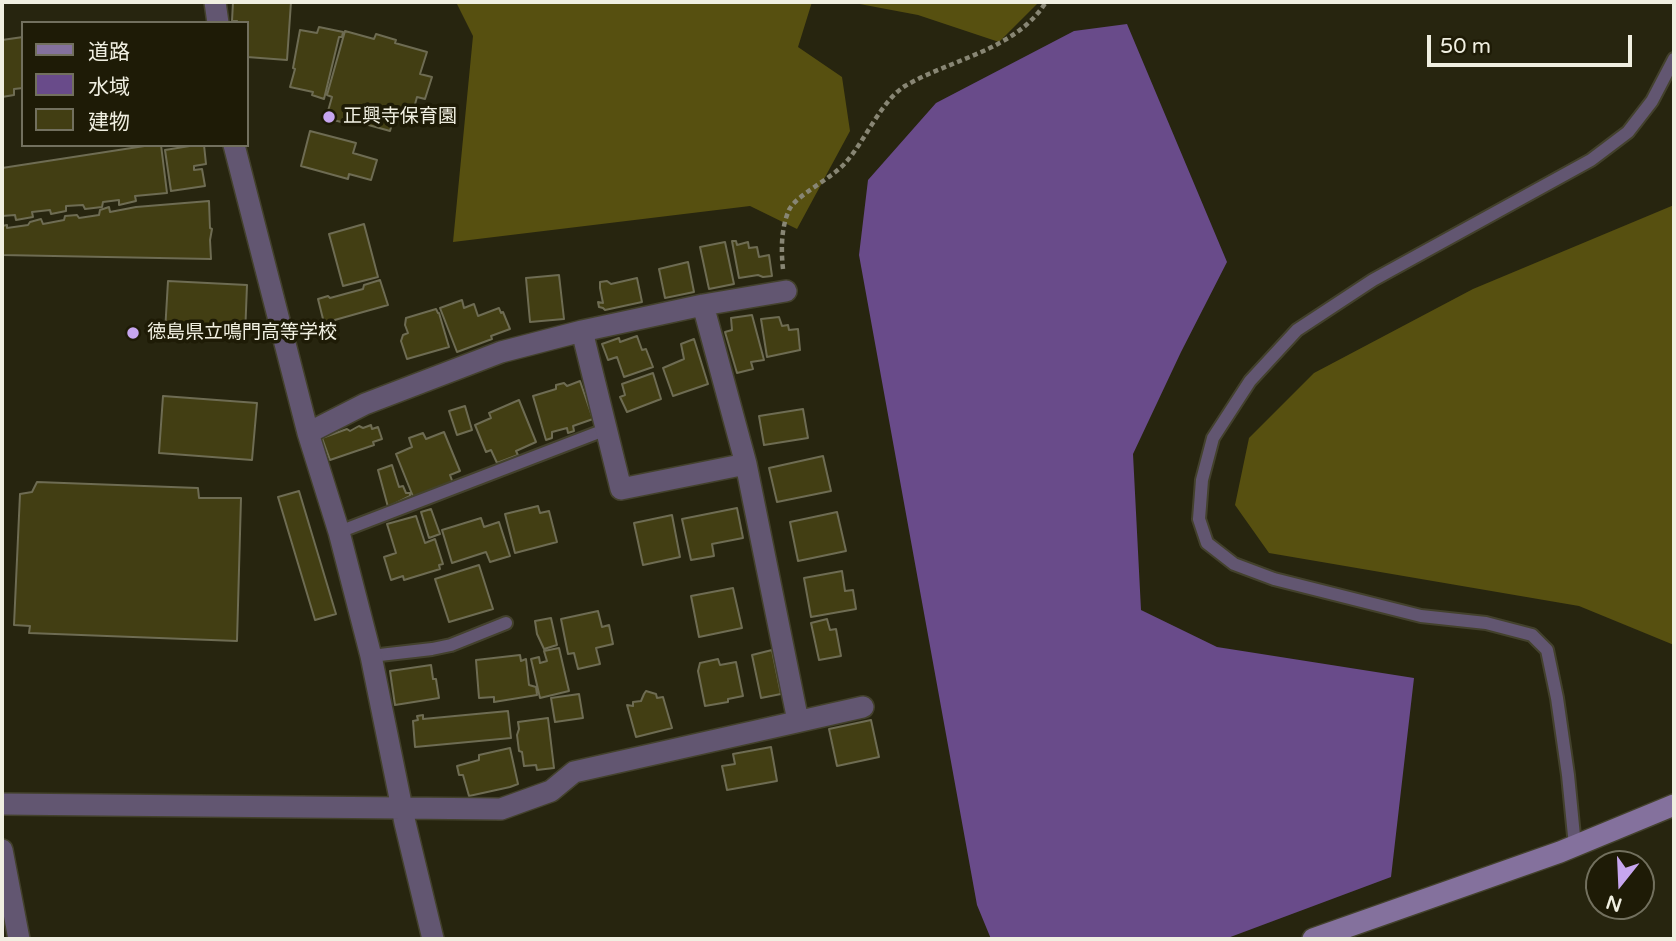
<!DOCTYPE html>
<html>
<head>
<meta charset="utf-8">
<style>
	body { margin:0 }
	#map { position:relative; width:1676px; height:941px; overflow:hidden; background:#27250f; font-family:"Varela Round","Noto Sans JP",sans-serif }
	canvas { display:block }
	.frame { position:absolute; inset:0; border:4px solid #f0efe1; pointer-events:none }
	.legend { position:absolute; left:21px; top:21px; width:228px; height:126px; box-sizing:border-box; background:#1e1b06; border:2px solid #72705e; margin:0; padding:9px 12px; list-style:none; font-size:21px; color:#f0efe1 }
	.legend li { display:flex; align-items:center; gap:14px; height:35px }
	.legend b { width:35px; border:2px solid #72705e }
	.north { position:absolute; left:1585px; top:850px; width:70px; height:70px; box-sizing:border-box; background:#1e1b06; border:2px solid #72705e; border-radius:50%; rotate:198deg; font-size:19px; font-weight:700; line-height:28px; text-align:center; color:#f0efe1 }
	.north::after { content:''; display:block; margin:auto; width:24px; height:32px; background:#c7a6ef; clip-path:polygon(50% 0,100% 100%,50% 72%,0 100%) }
	.scale { position:absolute; left:1427px; top:35px; width:205px; height:32px; box-sizing:border-box; border:4px solid #f0efe1; border-top:0; padding-left:9px; font-size:21px; line-height:24px; white-space:nowrap; color:#f0efe1; -webkit-text-stroke:5px #1e1b06; paint-order:stroke }
</style>
</head>
<body>
<div id="map">
<canvas width="1676" height="941"></canvas>
<div class="frame"></div>
<ul class="legend">
<li><b style="height:9px;background:#84719d"></b>道路</li>
<li><b style="height:19px;background:#694b8a"></b>水域</li>
<li><b style="height:19px;background:#423e13"></b>建物</li>
</ul>
<div class="north">N</div>
<div class="scale">50 m</div>
</div>
<script>
const c = document.querySelector('canvas').getContext('2d');
c.lineJoin = 'round';
function paint(path, color) { c.fillStyle = color; c.fill(path, 'evenodd'); }
function strokePath(path, color, width, dash) { c.strokeStyle = color; c.lineWidth = width; c.lineCap = dash ? 'butt' : 'round'; c.setLineDash(dash || []); c.stroke(path); }
function drawText(font, color, halo, rows, align = 'center') {
  c.font = font + ' "Varela Round","Noto Sans JP",sans-serif'; c.lineWidth = 7; c.setLineDash([]); c.textBaseline = 'middle'; c.strokeStyle = halo; c.fillStyle = color; for (const [text, x, y, turn = 0] of rows) {
    c.save(); c.translate(x, y); c.rotate((+turn || 0) * Math.PI / 180); c.textAlign = isNaN(turn) ? turn : align; if (halo) c.strokeText(text, 0, 0); c.fillText(text, 0, 0); c.restore();
  }
}
const forest = new Path2D(`
	M456 2H812L798 47 842 77 850 131 797 229 750 206 453 242 473 36Z
	M849 2H1039L999 42 918 15Z
	M1674 205V645L1579 606 1269 553 1235 505 1249 438 1314 373 1473 289Z`);
const water = new Path2D(`
	M1127 24 1227 262 1181 352 1133 454 1141 610 1217 647 1414 678 1391 877 1225 939H991L977 905 859 255 868 180 936 103 1074 31Z`);
const building = new Path2D(`
	M233 2H291L287 60 247 57V23H236L237 21H232Z
	M319 27 343 32 342 37H339L324 99 312 95 313 92 290 87 295 69 293 68 300 30 317 33Z
	M345 31 374 39 376 34 396 40 395 43 427 52 420 74 432 77 425 99 417 97 411 119 395 114 390 131 347 119 345 123 326 118 332 97 327 95Z
	M23 37V88L14 89V95L2 97V40Z
	M310 131 356 143 353 153 377 160 371 180 349 174 348 179 301 166Z
	M151 145H161L167 193 135 196 136 201 119 205V200L103 202 102 207 85 209 83 205 66 206V211L51 214 50 210 32 212 33 217 16 220 15 215 2 216V168Z
	M196 145H204L206 164 194 166V170L202 169 205 186 171 191 165 150Z
	M209 201 210 228 212 229 210 240 211 259 2 255V226L7 225V228L28 225 30 222 41 219 43 224 64 220 65 216 77 215 79 218 99 215 100 210 109 207 110 212 136 207Z
	M364 224 378 277 343 286 329 234Z
	M732 241H736L737 245 748 242 749 248 757 247 759 257 769 255 772 276 763 277 758 275 739 278Z
	M725 242 734 284 709 289 700 247Z
	M688 262 694 292 665 298 659 269Z
	M559 275 564 319 530 322 526 278Z
	M637 278 642 302 605 310 603 308 599 307 598 302 603 303 600 288V282L607 281 611 284Z
	M380 280 388 305 324 323 318 299 328 296 330 298 363 289 364 285Z
	M168 281 247 285 245 336 165 332Z
	M462 300 464 308 474 304 478 316 499 308 501 313 503 312 510 329 491 336 492 339 457 352 440 308Z
	M436 309 438 313H439L449 347 407 359 401 341 403 335 408 333 405 325 406 318Z
	M752 315 764 360 751 362 753 369 737 373 725 332 732 330 731 318Z
	M779 317 782 326 788 325 789 330 798 329 800 350 767 357 761 319Z
	M637 336 642 350 646 349 653 367 624 377 617 357 608 360 602 344 619 338 620 342Z
	M694 339 708 384 673 396 663 368 684 359 681 344Z
	M653 373 661 399 627 412 620 397 625 395 622 384Z
	M580 381 593 419 573 426 574 431 568 433 567 428 552 432V438L546 440 533 396 556 389V385L564 383 567 386Z
	M163 396 257 403 252 460 159 453Z
	M519 400 536 442 516 451 518 455 497 463 491 450 486 452 475 425 491 418 489 413Z
	M465 406 472 430 457 435 449 411Z
	M803 409 808 438 764 445 759 416Z
	M371 425 372 429 378 427 382 439 373 442 374 445 330 460 322 438 347 429 350 431 359 426 363 428Z
	M444 432 460 471 450 475 453 483 414 499 396 454 412 447 409 438 423 433 426 439Z
	M823 456 831 491 777 502 769 468Z
	M392 465 399 487 403 486 406 493H410V496L388 507 378 470Z
	M37 482 198 488 199 498H241L237 641 29 633 30 626 14 625 20 494 32 492Z
	M299 491 336 614 315 620 278 497Z
	M538 506 540 513 549 511 557 542 515 553 505 514Z
	M737 508 743 538 712 544 714 556 691 560 682 519Z
	M431 509 440 534 429 538 421 512Z
	M837 512 846 551 798 561 790 522Z
	M672 515 680 557 643 565 634 523Z
	M416 516 425 543 435 539 443 564 439 565 440 569 404 580 403 576 391 580 384 557 396 553 387 524Z
	M481 518 484 527 499 522 510 556 490 562 486 552 452 563 442 530Z
	M479 565 493 609 449 622 435 579Z
	M842 571 845 591 853 590 856 609 811 617 804 578Z
	M733 588 742 628 699 637 691 596Z
	M598 611 602 627 609 625 613 644 596 648 600 664 578 669 574 653 568 654 561 619Z
	M551 618 557 645 544 649 537 634 535 621Z
	M827 619 830 630 836 629 841 656 819 660 811 623Z
	M559 648 569 691 540 698 531 659 539 657 540 663 547 661 544 651Z
	M772 650 781 694 761 698 752 655Z
	M520 655 521 661 526 659 529 685 536 687 537 695 494 702V697L479 698 476 660Z
	M718 659 720 665 736 662 743 696 728 699V702L705 706 698 671 700 663Z
	M431 665 433 679H436L439 698 395 705 390 671Z
	M646 691 656 694 657 698 663 697 672 728 636 737 627 705 633 706V702L641 701 644 694Z
	M579 694 583 718 555 722 551 698Z
	M508 711 511 738 415 747 413 721 418 720 417 716 423 715V719Z
	M548 718 554 768 537 770 536 765 524 766 522 752 519 751 517 735 519 729 518 722Z
	M871 720 879 757 837 766 829 729Z
	M771 747 777 781 727 790 722 766 735 764 733 754Z
	M510 748 518 784 510 787 469 796 463 775H459L457 766 479 760V755Z`);
const path = new Path2D(`
	M783 269C781 250 781 228 789 210 796 195 833 178 846 162 865 141 881 101 905 86 951 59 1016 50 1046 2`);
const lane = new Path2D(`
	M339 532 607 429
	M371 656 432 649 451 645 506 623
	M1575 846 1568 775 1557 698 1547 650 1532 635 1486 623 1421 616 1274 579 1234 564 1207 543 1199 519 1202 480 1213 438 1250 381 1297 330 1373 280 1591 160 1628 132 1652 101 1674 59`);
const street = new Path2D(`
	M215 2 218 23
	M234 145 308 433 339 532 371 656 405 823 433 939
	M703 305 746 464 798 721
	M582 331 621 489 746 464
	M308 433 365 404 501 352 582 331 703 305 786 291
	M2 804 501 809 551 791 574 772 863 707
	M2 850 19 939`);
const secondary = new Path2D(`
	M1313 939 1560 852 1674 805`);
const markers = [
	[329,117,7,"#c7a6ef"],
	[133,333,7,"#c7a6ef"]
];
const poiNames = [
	["正興寺保育園",343,117],
	["徳島県立鳴門高等学校",147,333]
];
paint(forest, '#575010');
paint(water, '#694b8a');
paint(building, '#423e13');
strokePath(building, '#6e6c53', 2);
strokePath(lane, '#43412c', 16);
strokePath(street, '#43412c', 24);
strokePath(secondary, '#43412c', 24);
strokePath(path, '#888674', 4.5, [5, 3.5]);
strokePath(lane, '#625671', 12);
strokePath(street, '#625671', 21);
strokePath(secondary, '#84719d', 21);
for (const [x, y, r, color] of markers) { const dot = new Path2D(); dot.arc(x, y, r, 0, 2 * Math.PI); c.fillStyle = color; c.fill(dot); strokePath(dot, '#1e1b06', 2.5); }
drawText('19px', '#f0efe1', '#1e1b06', poiNames, 'left');
</script>
</body>
</html>
